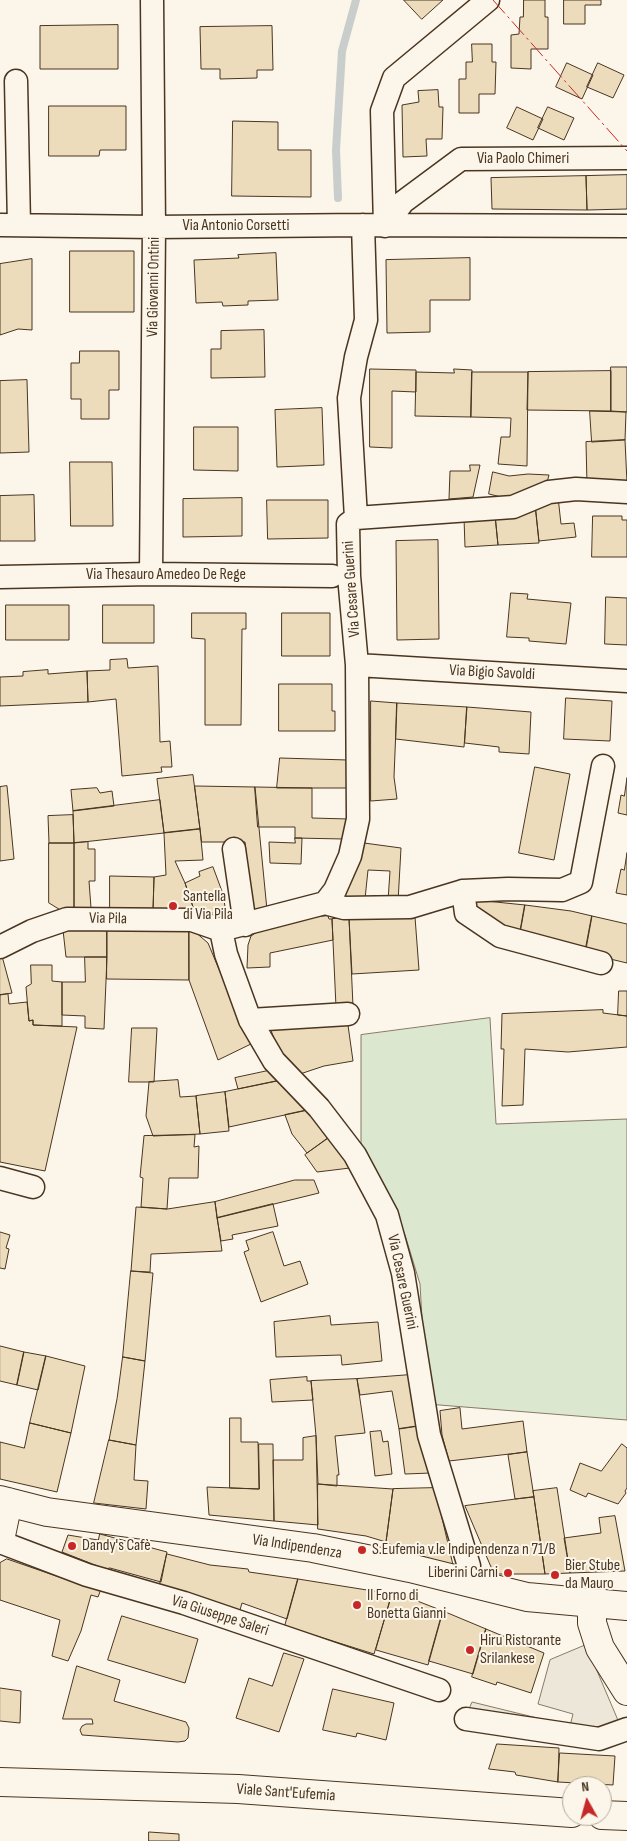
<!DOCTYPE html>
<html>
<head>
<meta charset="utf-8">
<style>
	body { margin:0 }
	#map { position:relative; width:627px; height:1841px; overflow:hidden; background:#fbf6e9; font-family:"Sofia Sans Condensed",sans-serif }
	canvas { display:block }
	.north { position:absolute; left:562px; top:1776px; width:50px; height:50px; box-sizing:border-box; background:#fbf6e9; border:1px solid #b4a999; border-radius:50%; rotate:353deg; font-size:14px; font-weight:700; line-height:20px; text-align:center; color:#4a3520 }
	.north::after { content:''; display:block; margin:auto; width:18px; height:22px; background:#c62828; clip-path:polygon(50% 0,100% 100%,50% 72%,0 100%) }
</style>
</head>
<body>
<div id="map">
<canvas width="627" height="1841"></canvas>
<div class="north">N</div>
</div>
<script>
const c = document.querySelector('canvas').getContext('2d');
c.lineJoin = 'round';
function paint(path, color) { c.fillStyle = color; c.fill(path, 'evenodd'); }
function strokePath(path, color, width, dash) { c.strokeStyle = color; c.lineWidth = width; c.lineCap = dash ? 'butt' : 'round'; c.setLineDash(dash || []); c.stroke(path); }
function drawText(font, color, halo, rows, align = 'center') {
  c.font = font + ' "Sofia Sans Condensed",sans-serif'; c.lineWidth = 4; c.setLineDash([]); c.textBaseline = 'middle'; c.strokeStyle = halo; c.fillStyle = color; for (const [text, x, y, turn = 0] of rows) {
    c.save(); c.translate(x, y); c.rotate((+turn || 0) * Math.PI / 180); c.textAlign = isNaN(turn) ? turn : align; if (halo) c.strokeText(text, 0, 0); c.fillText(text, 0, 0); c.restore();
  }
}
const green = new Path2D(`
	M490 1018 496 1124 627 1119V1420L427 1404 420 1284 405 1235 388 1193 361 1144V1035Z`);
const parking = new Path2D(`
	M586 1645 623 1732H505L460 1729 472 1702 570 1726 573 1714 538 1704 550 1660Z`);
const stream = new Path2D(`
	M338 198 336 150 342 51 356 0`);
const building = new Path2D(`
	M404 0H443L422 19Z
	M524 0H545V17H548V49H531V69L511 68V35L519 34 520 17H523Z
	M564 0H601V5H585V24H564Z
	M118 25V69H40V26Z
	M272 26 273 70H257V78L220 79V69H201L200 27Z
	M472 44H492V62H496L495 94H479V113H459V79H466V62H472Z
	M567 63 593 75 582 99 556 87Z
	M598 63 624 75 613 98 587 87Z
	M438 90 439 107H443L442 139H426L427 156 403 157 402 105 419 102 418 91Z
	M49 106H126V150H100L99 156H49Z
	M517 107 543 119 533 140 507 128Z
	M548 107 574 118 564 140 538 128Z
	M233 121 278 122V150H311V197L232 196Z
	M627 175V209L587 210 586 176Z
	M586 176 587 210 492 209 491 178Z
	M70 251H134V312H70Z
	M276 253 278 300 248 301V305L223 306 222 302 196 303 194 260 239 258 238 255Z
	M470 258V300H430V332L387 333 386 260Z
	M32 259V330L18 329 0 335V264Z
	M264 330 265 377 211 378V349H221V331Z
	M80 351H119V390H109V419H81V399H71V363H79Z
	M611 367H627V412L611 411Z
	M370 369 416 370V392L392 391V448L370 447Z
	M454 369 472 370 471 417 415 416 416 372 454 373Z
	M611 371V411L527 410 528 372Z
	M472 372H528L527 466 498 464 501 437H510L511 418 471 417Z
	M27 380 29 452 0 453V381Z
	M322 408 324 465 277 467 275 410Z
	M590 411 626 412 625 440 592 442Z
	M194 427H238V471L194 470Z
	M625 440 627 483 587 485 586 442Z
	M70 462H112L113 526H71Z
	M470 465H480L473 497 449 499 450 471H470Z
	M493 472 509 476 528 474 549 475 545 490 513 500 489 494Z
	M34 495 35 541H0V496Z
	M558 497 561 524 574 523 576 537 539 541 535 504Z
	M242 498V536L183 537V499Z
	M267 500H328V538L268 539Z
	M535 504 539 543 498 545 495 515Z
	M495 515 498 545 465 547 464 518Z
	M593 516H622V520H627V557H592Z
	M438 540 439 639 397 640 396 541Z
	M511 593 528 594 527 599 571 603 566 644 529 641V638L507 637Z
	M606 597 627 598V645L605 644Z
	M6 605H69V640H6Z
	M103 605H154V643H103Z
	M192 613H246V629H242L241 725H205V639L192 638Z
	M282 613H330V656H282Z
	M127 659 128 668 158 666 160 742 170 741 172 767H161L162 772 122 776 116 699 88 702 87 671 110 670V660Z
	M48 670V674L87 671 88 702 0 706V677L23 676V672Z
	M279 684H332V711H335V731H279Z
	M566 698 612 701 610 741 564 739Z
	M371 701 397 703 394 777 397 799 371 801Z
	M397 703 467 707 464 747 396 739Z
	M467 707 531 712 529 754 499 752V747L465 743Z
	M280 758 348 760V788H277Z
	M535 767 570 774 554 860 519 853Z
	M193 775 200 829 164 833 157 779Z
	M627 778V815L618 813 621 795 624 796Z
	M7 786 14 859 0 861V787Z
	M195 786 255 787 267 910 252 911 245 842H202Z
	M255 787 312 788V818L349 819 344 839 295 838V827H258Z
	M97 788 100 793 112 791 114 806 73 811 71 790Z
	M160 800 164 833 74 843 73 811Z
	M73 815 74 843H49L48 816Z
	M200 829 203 860 175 861 185 883 195 913 153 911 154 877 166 875 164 833Z
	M295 838H302L301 864 270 863 269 842 295 843Z
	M88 842V849H95V881H89L91 908 74 911V843Z
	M49 843H74V911H62L49 903Z
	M364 843 401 848 398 902 388 901 390 871 368 870 365 899 342 897Z
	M627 853V895L616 893 621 869 624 870Z
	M213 867 223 894 226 913H195L185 883 200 876 199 872Z
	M110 876 154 877 153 911 110 910Z
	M476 900 525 905 520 933 500 927 475 912Z
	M525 905 571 911 592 916 586 949 520 933Z
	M328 916 329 919H332L333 940 270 953V967L247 968 248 945 251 936 263 928 304 918Z
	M592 916 627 924V963L585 953Z
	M415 917 419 970 352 974 349 918Z
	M349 918 353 1006 336 1007 332 919Z
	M107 928V957H66L63 930Z
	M107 928 189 929V980L107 979Z
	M189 929 194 931 208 943 221 974H223L253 1043 218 1060 189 980Z
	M0 956H2L12 993 0 995Z
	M85 957H107L104 1029 85 1028V1016L62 1015V982H85Z
	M31 965H52V981L62 982V1026L33 1025V1020L29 1021 26 987 31 984Z
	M619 991H627V1016L618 1015Z
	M8 994 9 1004 27 1002 29 1021 33 1020V1025L77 1027 45 1171 0 1162V995Z
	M603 1010V1013L627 1016V1047L568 1052 525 1049 523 1105 502 1106 504 1049H501L502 1014Z
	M347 1018 353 1061 324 1066 300 1074 281 1056 270 1028Z
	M132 1028H157L154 1082H129Z
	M272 1070 282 1080 238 1089 235 1078Z
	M178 1080 180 1097 196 1096 200 1134 153 1136 146 1116 149 1082Z
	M282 1080 308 1110 229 1127 225 1092Z
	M225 1092 229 1131 200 1134 196 1096Z
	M308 1110 331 1136 307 1153 292 1134 285 1115Z
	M195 1135 194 1147 199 1146 198 1178H169L167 1209 141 1207 143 1178 140 1177 144 1136Z
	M331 1136 350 1168 317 1172 305 1155Z
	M295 1180H314L319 1193 217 1218 215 1202Z
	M215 1202 222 1251 151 1254 150 1272 131 1271 136 1207 167 1209Z
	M273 1204 278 1226 232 1235 233 1239 221 1241 217 1218Z
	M0 1232 10 1235 6 1248 9 1249 5 1269 0 1268Z
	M273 1232 284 1266 300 1261 308 1284 261 1302 244 1252 249 1250 246 1241Z
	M131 1271 153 1273 145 1361 123 1357Z
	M330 1316 331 1325 378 1322 382 1361 342 1365 341 1355 276 1357 274 1322Z
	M0 1346 24 1352 17 1385 0 1381Z
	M24 1352 46 1356 38 1390 17 1385Z
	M46 1356 85 1366 71 1433 30 1423Z
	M123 1357 145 1361 136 1445 109 1440 117 1399Z
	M410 1375 419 1426 399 1429 392 1391 360 1395 357 1379Z
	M307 1377V1381H311L313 1400 272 1402 270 1380Z
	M357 1379 365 1433 335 1436 339 1475H337V1486L318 1484 316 1436 311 1381Z
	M460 1408 462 1429 523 1421 527 1452 449 1461 442 1435 440 1411Z
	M230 1418H241V1442H258L259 1489 230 1488Z
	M30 1423 71 1433 57 1492 0 1479V1442L24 1448Z
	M419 1426 431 1473 405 1474 399 1429Z
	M381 1431 383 1442 388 1441 392 1474 375 1476 370 1432Z
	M316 1436 318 1525 274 1521 273 1460H303V1438Z
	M109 1440 136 1445 134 1480 148 1481 146 1509 94 1503Z
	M259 1444H273L274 1521 209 1515 207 1487 259 1489Z
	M622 1444 627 1448V1488L625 1491 626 1493 618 1504 588 1493 586 1497 570 1490 580 1463 601 1471Z
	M527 1452 534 1497 515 1499 508 1455Z
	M318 1484 393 1489 386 1542 366 1536 318 1529Z
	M435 1488 453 1565 403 1551 386 1542 393 1489Z
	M557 1488 570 1573 545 1574 533 1491Z
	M534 1497 545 1574H494L465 1506Z
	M615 1516 625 1571 570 1573 564 1538 601 1533 599 1518Z
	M100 1534 167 1552 161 1582 110 1568 105 1569 62 1552 68 1535 98 1540Z
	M167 1554 210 1565 248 1569 249 1572 298 1579 287 1619 242 1603 240 1610 159 1588Z
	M7 1559 62 1578 101 1589 98 1597 91 1595 81 1631 68 1661 52 1656 60 1620 0 1600V1563Z
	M298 1579 392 1594 374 1654 285 1626Z
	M392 1594 407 1597 443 1611 428 1665 376 1650Z
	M443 1611 486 1629 473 1674 429 1661Z
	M122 1616 198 1639 185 1683 108 1660Z
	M486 1629 544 1653 531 1693 497 1682 496 1685 472 1677Z
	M284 1653 304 1659 279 1732 236 1718 249 1678 272 1686Z
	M77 1666 120 1680 114 1701 186 1722 189 1728 188 1738 185 1741 178 1742 82 1735 80 1730 82 1726 86 1724H93L92 1719H63Z
	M0 1688 21 1691 20 1723 0 1721Z
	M333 1689 394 1703 386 1740 357 1733 356 1737 323 1730Z
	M497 1744 559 1748 558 1782 516 1775 515 1772 489 1769Z
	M560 1753 615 1756 613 1785 558 1782Z
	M149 1832 179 1834V1841H149Z`);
const street = new Path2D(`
	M16 81 19 225
	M0 225 154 227 363 225 627 226
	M385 226 382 111 394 78 488 0
	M385 226 403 202 461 159 627 158
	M356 518 349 398 356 357 366 320 363 225
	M151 574 154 227 152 0
	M0 577 151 574 332 576
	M357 665 627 681
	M234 849 245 925
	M463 891 466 913 500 936 601 963
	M325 903 344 908 410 907 463 891 508 889 562 890 581 882 603 766
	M221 930 325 903 335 890 350 856 358 819 357 665 349 576 348 524 356 518 513 507 549 492 576 489 627 492
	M221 930 226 954 250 1020 274 1061 319 1108 355 1155 387 1215 403 1273 429 1435 469 1566 467 1583
	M0 947 32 931 67 919 192 920 221 930
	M250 1020 348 1014
	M0 1178 33 1187
	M0 1542 87 1575 184 1603 439 1690
	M466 1719 599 1739 627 1729`);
const secondary = new Path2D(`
	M0 1500 47 1512 313 1548 410 1568 527 1597 627 1606
	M0 1540 8 1502
	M592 1604V1623L600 1648 627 1691
	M0 1782 238 1789 572 1813
	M602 1815 627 1816`);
const power = new Path2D(`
	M493 0 627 151`);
const markers = [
	[173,906,5,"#c62828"],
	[72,1546,5,"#c62828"],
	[362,1550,5,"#c62828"],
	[508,1573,5,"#c62828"],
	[555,1575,5,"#c62828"],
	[357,1605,5,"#c62828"],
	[470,1650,5,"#c62828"]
];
const streetNames = [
	["Via Paolo Chimeri",523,159],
	["Via Antonio Corsetti",236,226],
	["Via Giovanni Ontini",154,287,-89],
	["Via Thesauro Amedeo De Rege",166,575],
	["Via Cesare Guerini",352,589,-94],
	["Via Bigio Savoldi",492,673,3],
	["Via Pila",108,919,1],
	["Via Cesare Guerini",402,1282,78],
	["Via Indipendenza",297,1547,9],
	["Via Giuseppe Saleri",220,1616,18],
	["Viale Sant'Eufemia",286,1793,4]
];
const poiNames = [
	["Santella",183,897],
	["di Via Pila",183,915],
	["Dandy's Cafè",82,1546],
	["S.Eufemia v.le Indipendenza n 71/B",372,1550],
	["Bier Stube",565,1566],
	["da Mauro",565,1584],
	["Liberini Carni",498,1573,"right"],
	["Il Forno di",367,1596],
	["Bonetta Gianni",367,1614],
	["Hiru Ristorante",480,1641],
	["Srilankese",480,1659]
];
paint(green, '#dce7d0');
strokePath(green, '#887966', 1);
paint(parking, '#ede7d9');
strokePath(parking, '#887966', 1);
strokePath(stream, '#c9cecd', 8);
paint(building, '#ecdcbc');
strokePath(building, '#4a3520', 1);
strokePath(street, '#4a3520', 25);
strokePath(secondary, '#4a3520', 30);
strokePath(street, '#fbf6e9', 22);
strokePath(secondary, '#fbf6e9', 28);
strokePath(power, '#c62828', 1, [18, 4, 2.5, 4]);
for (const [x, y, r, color] of markers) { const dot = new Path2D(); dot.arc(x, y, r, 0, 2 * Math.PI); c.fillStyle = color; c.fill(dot); strokePath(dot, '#fbf6e9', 2); }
drawText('16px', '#4a3520', '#fbf6e9', streetNames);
drawText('16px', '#4a3520', '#fbf6e9', poiNames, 'left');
</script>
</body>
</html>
